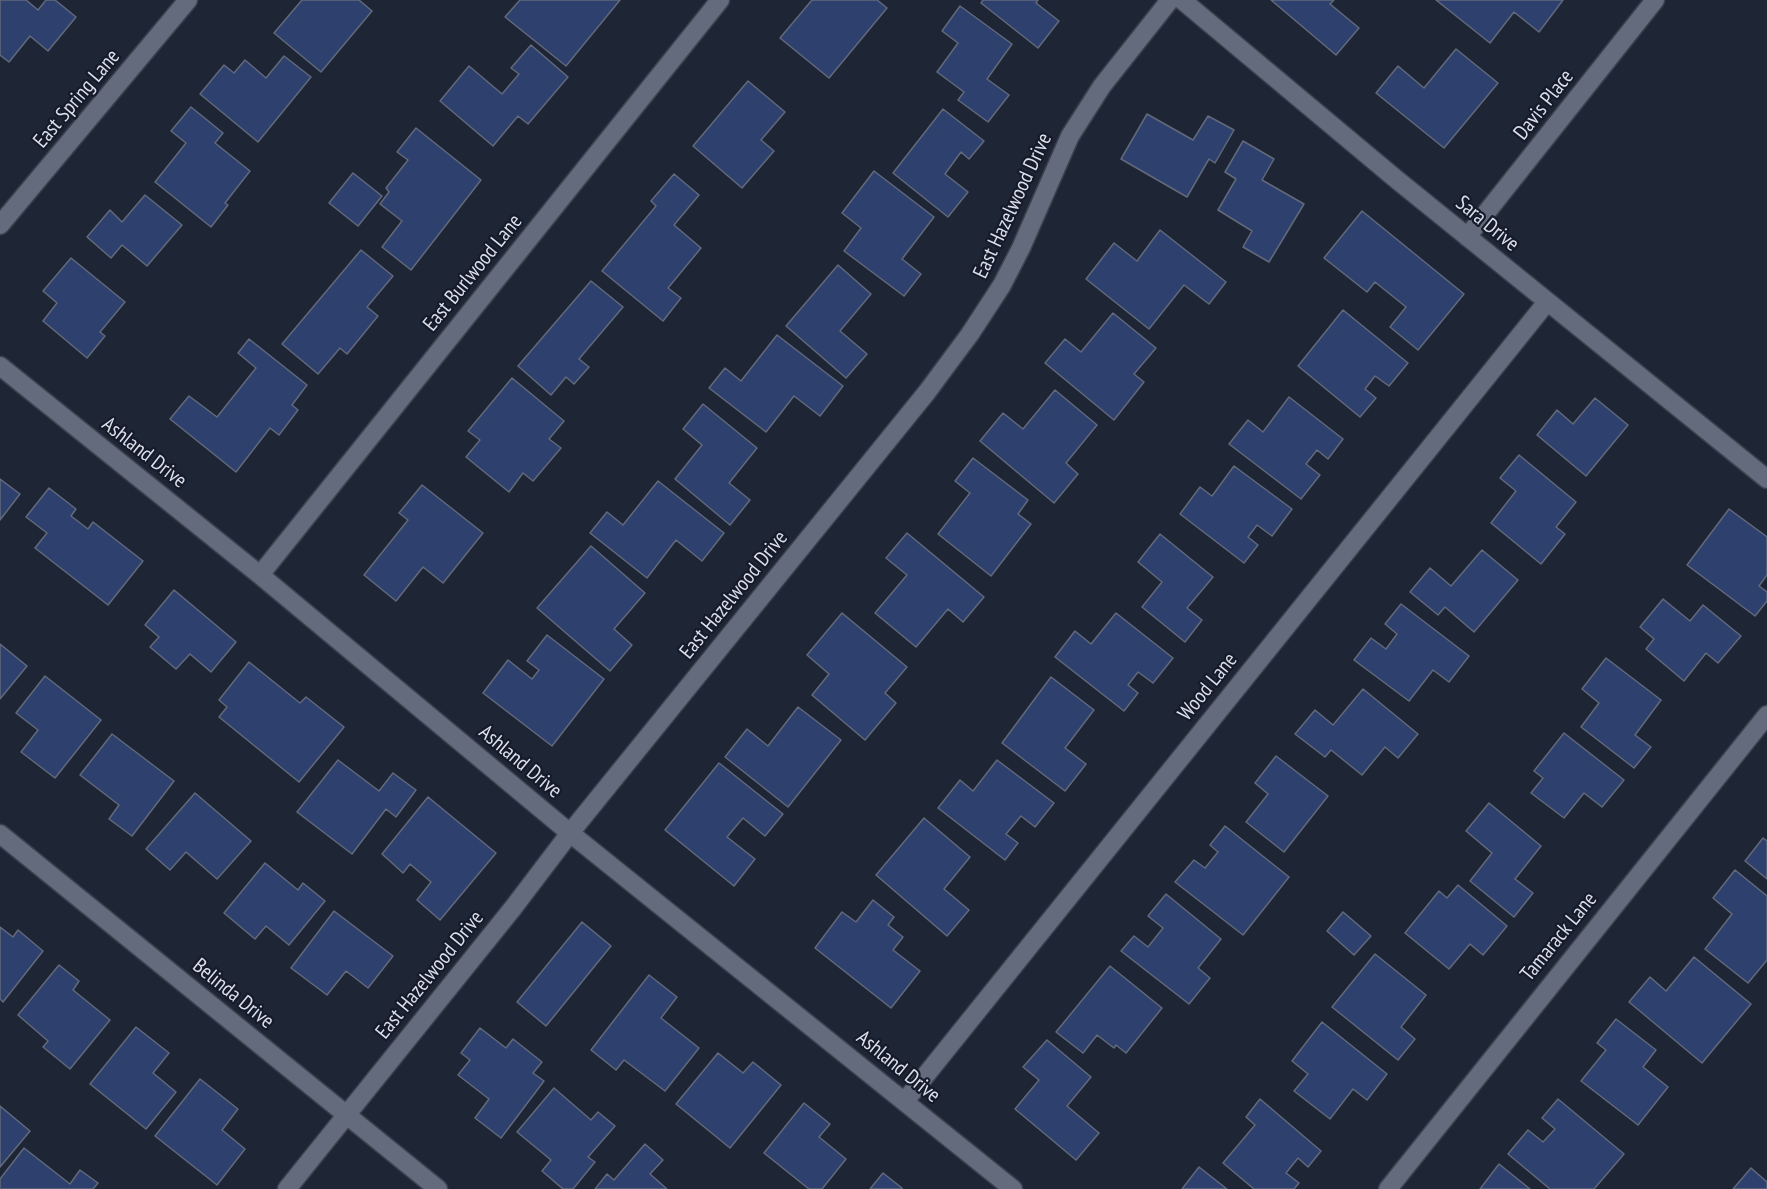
<!DOCTYPE html>
<html>
<head>
<meta charset="utf-8">
<style>
	body { margin:0 }
	canvas { display:block; background:#1e2534 }
</style>
</head>
<body>
<canvas width="1767" height="1189"></canvas>
<script>
const c = document.querySelector('canvas').getContext('2d');
c.lineJoin = 'round';
function paint(path, color) { c.fillStyle = color; c.fill(path, 'evenodd'); }
function strokePath(path, color, width, dash) { c.strokeStyle = color; c.lineWidth = width; c.lineCap = dash ? 'butt' : 'round'; c.setLineDash(dash || []); c.stroke(path); }
function drawText(font, color, halo, rows, align = 'center') {
  c.font = font + ' "PT Sans Narrow",sans-serif'; c.lineWidth = 4.5; c.setLineDash([]); c.textBaseline = 'middle'; c.strokeStyle = halo; c.fillStyle = color; for (const [text, x, y, turn = 0] of rows) {
    c.save(); c.translate(x, y); c.rotate((+turn || 0) * Math.PI / 180); c.textAlign = isNaN(turn) ? turn : align; if (halo) c.strokeText(text, 0, 0); c.fillText(text, 0, 0); c.restore();
  }
}
const building = new Path2D(`
	M0 0H26L38 10 46 0H55L76 17 48 51 30 36 9 62 0 55Z
	M302 0H359L372 11 321 72 274 33Z
	M520 0H620L566 66 505 17Z
	M812 0H877L887 8 829 78 780 38Z
	M983 0H1038L1036 3 1059 21 1038 48 981 3Z
	M1271 0H1334L1330 4 1359 28 1336 55Z
	M1436 0H1563L1539 32 1514 12 1490 43Z
	M960 6 1012 44 987 79 1009 95 988 122 958 100 964 92 937 72 958 43 942 31Z
	M531 45 568 77 528 124 518 116 493 146 440 101 469 66 502 94 519 74 511 68Z
	M1456 49 1498 83 1444 148 1376 93 1398 66 1424 88Z
	M284 56 311 77 258 142 200 94 224 65 234 73 245 60 266 78Z
	M748 81 785 112 761 140 774 151 742 188 693 146Z
	M191 107 223 133 215 143 250 171 225 203 228 205 211 227 155 182 186 143 171 131Z
	M943 109 984 141 969 159 961 152 945 174 968 192 948 217 893 173Z
	M1147 114 1193 140 1208 116 1234 130 1215 163 1209 159 1187 197 1121 159Z
	M416 128 481 180 411 270 382 247 402 221 380 204 389 192 386 188 408 160 397 152Z
	M1243 141 1274 159 1262 180 1304 204 1269 262 1243 247 1252 231 1218 210 1236 179 1225 172Z
	M874 171 934 217 902 259 921 274 904 296 844 251 861 228 842 213Z
	M353 173 382 196 358 226 329 203Z
	M674 174 699 195 674 225 701 248 668 288 681 298 663 321 602 271 656 206 651 201Z
	M145 195 182 225 147 266 122 245 111 258 87 237 110 210 122 222Z
	M1362 211 1464 294 1418 350 1390 327 1406 307 1375 282 1367 292 1324 258Z
	M1160 230 1226 282 1209 304 1184 285 1149 329 1086 279 1114 243 1137 261Z
	M361 250 393 276 367 307 378 316 347 354 340 348 318 374 282 344Z
	M71 258 125 302 100 332 105 336 87 358 43 321 57 303 43 291Z
	M838 265 871 294 840 331 867 354 846 378 786 326Z
	M591 281 623 307 579 359 589 367 574 384 566 377 551 395 518 366Z
	M1343 310 1408 363 1389 386 1375 376 1365 389 1376 398 1360 417 1298 366Z
	M1113 313 1156 348 1134 374 1144 382 1114 420 1045 363 1065 339 1081 352Z
	M777 335 843 386 820 416 794 396 766 432 709 388 725 368 741 381Z
	M249 339 307 385 292 405 298 410 279 435 270 428 236 472 170 419 189 396 217 417 256 368 238 353Z
	M512 378 564 421 549 439 561 448 533 481 523 473 509 492 466 457 480 440 468 431Z
	M1055 390 1097 425 1066 463 1078 474 1054 503 980 441 1003 413 1023 429Z
	M1289 397 1343 439 1328 459 1317 450 1306 464 1320 475 1301 499 1229 444 1248 420 1263 432Z
	M1595 398 1628 425 1586 476 1537 435 1557 410 1573 424Z
	M703 404 757 448 729 483 750 500 730 525 675 479 702 445 683 429Z
	M1519 455 1576 502 1556 527 1565 534 1541 564 1491 523 1516 491 1500 478Z
	M973 458 1028 500 1018 514 1031 524 991 576 938 534 970 493 955 481Z
	M1234 466 1292 509 1272 536 1257 525 1248 537 1258 545 1244 563 1180 514 1200 487 1212 496Z
	M0 479 20 494 0 520Z
	M658 481 724 533 702 561 676 540 647 578 590 533 607 512 623 525Z
	M422 485 483 533 443 583 423 567 396 601 364 575 408 520 399 513Z
	M49 488 76 509 71 516 88 529 93 522 143 561 108 605 35 548 47 533 26 517Z
	M1729 509 1767 537V575L1759 586 1767 592V601L1755 616 1687 565Z
	M907 533 984 597 963 622 948 609 916 647 875 613 907 575 886 558Z
	M1160 534 1213 577 1187 608 1202 620 1185 642 1142 607 1162 582 1138 562Z
	M591 546 645 593 614 629 632 645 610 671 537 608Z
	M1482 550 1518 580 1474 632 1445 607 1438 615 1410 592 1430 568 1451 586Z
	M174 590 236 642 211 672 190 654 176 669 150 647 159 637 145 625Z
	M1663 599 1690 621 1703 605 1741 636 1718 663 1706 653 1684 681 1646 649 1654 639 1640 627Z
	M1401 604 1469 656 1449 682 1433 670 1409 701 1354 660 1371 638 1386 649 1397 634 1385 624Z
	M842 613 907 667 885 693 896 703 865 740 812 695 829 674 807 655Z
	M1116 613 1173 658 1153 683 1138 672 1128 685 1138 693 1124 711 1055 657 1075 631 1091 644Z
	M547 635 604 679 552 746 483 693 508 660 532 679 539 670 527 661Z
	M0 644 27 666 0 699Z
	M1606 658 1661 700 1635 735 1651 747 1634 768 1581 727 1599 703 1582 689Z
	M249 662 300 703 306 697 344 727 299 782 219 717 227 707 219 700Z
	M45 676 101 720 55 778 21 752 38 730 16 713Z
	M1051 677 1094 710 1065 748 1086 764 1065 791 1002 743Z
	M1363 689 1418 734 1398 758 1385 747 1362 775 1331 750 1325 757 1295 734 1315 710 1333 725Z
	M798 707 841 740 788 807 725 757 747 729 768 746Z
	M1564 733 1624 780 1602 807 1584 793 1564 818 1531 793 1543 778 1534 771Z
	M112 734 174 781 132 836 109 819 119 805 80 775Z
	M1276 756 1328 796 1284 852 1246 822 1268 794 1255 783Z
	M338 760 379 791 393 773 416 790 396 817 386 809 352 854 297 812Z
	M997 760 1054 803 1035 827 1021 816 1006 834 1018 843 1005 860 938 808 960 780 973 791Z
	M719 763 783 814 765 836 743 818 727 837 755 859 734 886 665 830Z
	M195 793 251 841 217 879 186 852 170 870 146 849Z
	M428 797 496 853 440 920 417 900 431 882 410 864 403 873 382 854Z
	M1489 803 1541 846 1515 879 1533 893 1514 917 1470 881 1492 853 1466 831Z
	M924 818 970 857 944 889 969 910 947 936 876 875Z
	M1225 826 1289 877 1243 935 1175 882 1194 860 1205 868 1218 852 1210 845Z
	M1763 838 1767 841V879L1745 861Z
	M265 863 298 890 303 883 325 901 289 945 266 926 255 939 224 913Z
	M1735 870 1767 896V960L1748 983 1705 949 1732 914 1713 898Z
	M1458 885 1507 926 1483 955 1470 944 1449 969 1405 933 1439 891 1447 898Z
	M1166 894 1221 939 1198 968 1210 978 1189 1004 1121 951 1134 936 1148 947 1163 928 1148 916Z
	M873 900 894 917 888 925 903 937 893 950 920 971 891 1008 815 948 842 912 856 922Z
	M334 911 393 956 368 988 346 971 327 995 291 968Z
	M1343 912 1371 936 1354 955 1327 931Z
	M582 922 611 946 546 1026 517 1002Z
	M0 927 13 937 18 930 43 951 3 1002 0 999Z
	M1375 954 1426 995 1401 1027 1415 1039 1398 1060 1332 1007Z
	M1694 957 1751 1004 1702 1063 1629 1002 1650 977 1666 991Z
	M59 965 79 981 73 990 110 1020 70 1069 43 1047 48 1041 18 1015Z
	M1110 966 1162 1008 1126 1053 1116 1045 1114 1048 1097 1035 1083 1053 1056 1032Z
	M649 975 677 997 661 1018 699 1048 665 1091 624 1060 616 1070 591 1050Z
	M1616 1019 1656 1050 1643 1067 1668 1087 1638 1125 1581 1081 1606 1050 1597 1043Z
	M1322 1022 1387 1074 1367 1100 1353 1089 1330 1119 1294 1091 1308 1074 1292 1061Z
	M136 1027 169 1053 153 1073 176 1092 146 1129 90 1084Z
	M480 1028 506 1048 513 1039 542 1062 533 1073 544 1081 501 1138 475 1118 489 1099 458 1075 470 1060 461 1053Z
	M1047 1040 1091 1077 1067 1106 1099 1133 1076 1160 1015 1109 1039 1080 1023 1067Z
	M718 1053 743 1073 753 1062 781 1085 730 1148 676 1104Z
	M200 1079 238 1109 222 1130 245 1149 217 1185 155 1136Z
	M554 1088 591 1120 598 1112 615 1126 588 1157 595 1162 573 1189H563L542 1171 551 1160 517 1132Z
	M1260 1099 1321 1151 1308 1167 1298 1158 1286 1173 1299 1183 1294 1189H1254L1223 1163 1255 1125 1246 1117Z
	M1558 1099 1624 1154 1594 1189H1550L1508 1154 1528 1130 1543 1142 1555 1129 1542 1118Z
	M804 1103 830 1124 819 1137 846 1159 822 1189H809L764 1153Z
	M0 1106 30 1131 0 1167Z
	M645 1144 663 1160 650 1174 667 1189H595L607 1174 614 1180Z
	M24 1148 70 1184 80 1170 98 1183 93 1189H0V1179Z
	M1499 1164 1530 1189H1480Z
	M1199 1167 1227 1189H1182Z
	M1751 1168 1767 1182V1189H1733Z
	M883 1173 902 1188V1189H870Z`);
const street = new Path2D(`
	M1182 0 1396 179 1767 479
	M0 225 188 0
	M1467 237 1655 0
	M0 366 260 575 570 833 1013 1189
	M260 575 720 0
	M0 834 438 1189
	M905 1101 1547 302
	M287 1189 513 908 570 833 927 392 970 334 1002 285 1021 248 1070 136 1102 86 1170 0
	M1388 1189 1767 715`);
const streetNames = [
	["East Spring Lane",77,99,-50],
	["Davis Place",1544,105,-52],
	["East Hazelwood Drive",1013,206,-65],
	["Sara Drive",1487,224,39],
	["East Burlwood Lane",473,273,-51],
	["Ashland Drive",144,453,38],
	["East Hazelwood Drive",734,595,-51],
	["Wood Lane",1208,687,-51],
	["Ashland Drive",520,762,40],
	["Tamarack Lane",1559,937,-51],
	["East Hazelwood Drive",430,975,-51],
	["Belinda Drive",233,994,39],
	["Ashland Drive",898,1067,39]
];
paint(building, '#2e406e');
strokePath(building, '#61697b', 1.5);
strokePath(street, '#3b404d', 21);
strokePath(street, '#636b7d', 18);
drawText('21px', '#dbdfea', '#151b2a', streetNames);
</script>
</body>
</html>
